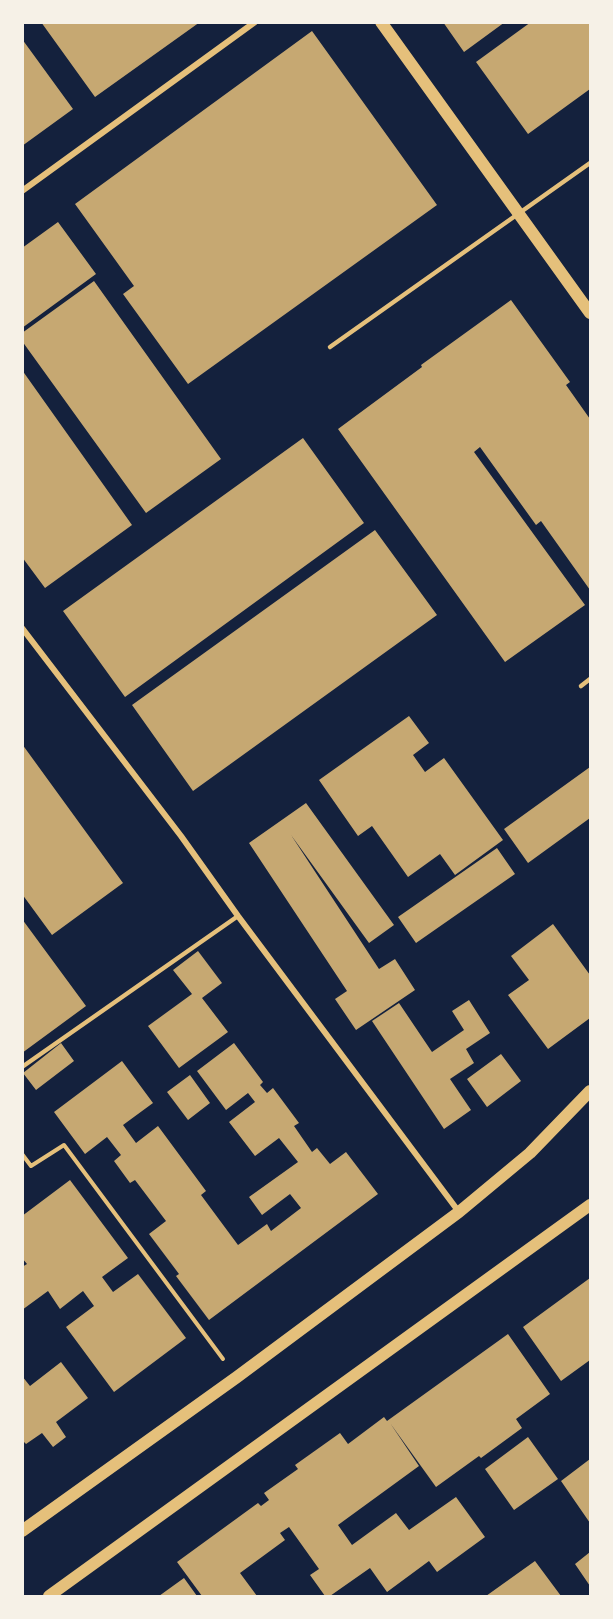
<!DOCTYPE html>
<html>
<head>
<meta charset="utf-8">
<style>
	body { margin:0 }
	#map { position:relative; width:613px; height:1619px; overflow:hidden; background:#14213d; font-family:Manrope,sans-serif }
	canvas { display:block }
	.frame { position:absolute; inset:0; border:24px solid #f6f1e7; pointer-events:none }
</style>
</head>
<body>
<div id="map">
<canvas width="613" height="1619"></canvas>
<div class="frame"></div>
</div>
<script>
const c = document.querySelector('canvas').getContext('2d');
c.lineJoin = 'round';
function paint(path, color) { c.fillStyle = color; c.fill(path, 'evenodd'); }
function strokePath(path, color, width, dash) { c.strokeStyle = color; c.lineWidth = width; c.lineCap = dash ? 'butt' : 'round'; c.setLineDash(dash || []); c.stroke(path); }
const building = new Path2D(`
	M41 22H200L95 97Z
	M443 22H505L464 52Z
	M531 22H590V89L528 134 476 62Z
	M312 31 437 205 188 384 123 294 134 286 75 204Z
	M22 39 73 109 22 146Z
	M58 222 96 274 22 328V248Z
	M94 281 221 459 146 513 22 341V333Z
	M511 300 570 382 566 385 590 419V590L541 521 536 525 480 447 474 452 585 605 505 662 338 429 422 367 421 365Z
	M22 370 132 525 45 588 22 557Z
	M303 438 364 523 125 697 63 611Z
	M375 530 437 615 193 791 132 705Z
	M409 716 429 743 413 755 425 772 444 758 503 840 455 875 440 854 408 877 372 826 358 836 319 780Z
	M22 744 123 883 52 935 22 894Z
	M590 767V818L528 863 504 829Z
	M306 803 394 925 369 943 291 835 379 969 395 959 415 990 356 1030 335 999 347 991 249 843Z
	M497 848 515 874 416 943 398 917Z
	M22 919 86 1006 22 1053Z
	M553 924 590 975V1018L548 1049 508 995 529 980 511 956Z
	M198 951 222 983 202 998 228 1032 179 1068 148 1026 192 994 173 970Z
	M469 1000 490 1033 466 1049 474 1063 450 1079 471 1110 444 1129 372 1021 399 1003 432 1052 464 1030 452 1011Z
	M61 1043 74 1061 36 1090 23 1073Z
	M234 1043 263 1082 260 1085 267 1093 273 1088 299 1123 294 1126 312 1152 317 1148 330 1164 346 1152 378 1194 209 1320 176 1276 179 1274 149 1234 166 1221 135 1180 130 1183 114 1161 121 1155 107 1137 85 1154 54 1112 122 1061 153 1103 123 1125 136 1143 158 1126 206 1191 201 1195 238 1245 267 1224 271 1231 301 1208 290 1194 262 1215 249 1197 298 1162 279 1138 255 1156 229 1122 255 1102 248 1093 226 1110 197 1071Z
	M501 1054 521 1081 487 1107 467 1079Z
	M190 1075 210 1103 188 1120 167 1092Z
	M70 1180 128 1258 102 1277 113 1292 138 1274 186 1338 114 1392 66 1327 94 1306 83 1291 60 1309 48 1291 22 1310V1267L27 1264 22 1258V1216Z
	M590 1278V1360L561 1381 523 1327Z
	M508 1334 550 1394 516 1419 522 1428 481 1458 479 1456 436 1487 390 1423 419 1466 338 1525 352 1545 396 1513 409 1530 456 1497 485 1537 437 1572 429 1561 387 1592 370 1568 330 1596H325L310 1575 319 1569 289 1527 280 1533 285 1540 240 1573 257 1596H202L177 1562 258 1503 261 1506 269 1500 264 1493 298 1469 295 1465 340 1433 348 1444 384 1417 387 1421Z
	M61 1362 88 1398 56 1422 66 1437 53 1447 42 1433 26 1444 22 1440V1376L30 1386Z
	M528 1437 558 1479 514 1510 485 1469Z
	M590 1459V1523L561 1481Z
	M590 1552V1586L575 1564Z
	M535 1561 561 1596H486Z
	M184 1578 197 1596H159Z`);
const path = new Path2D(`
	M22 1154 31 1166 64 1145 223 1359`);
const service = new Path2D(`
	M330 347 590 163
	M581 686 590 679
	M22 1067 238 916`);
const minor = new Path2D(`
	M22 191 255 22
	M22 628 181 836 238 916 459 1212`);
const secondary = new Path2D(`
	M381 22 590 313
	M22 1531 237 1377 459 1212 530 1153 590 1091
	M49 1596 590 1205`);
paint(building, '#c6a872');
strokePath(path, '#e5c07b', 4);
strokePath(service, '#e5c07b', 4.5);
strokePath(minor, '#e5c07b', 6);
strokePath(secondary, '#e5c07b', 12);
</script>
</body>
</html>
